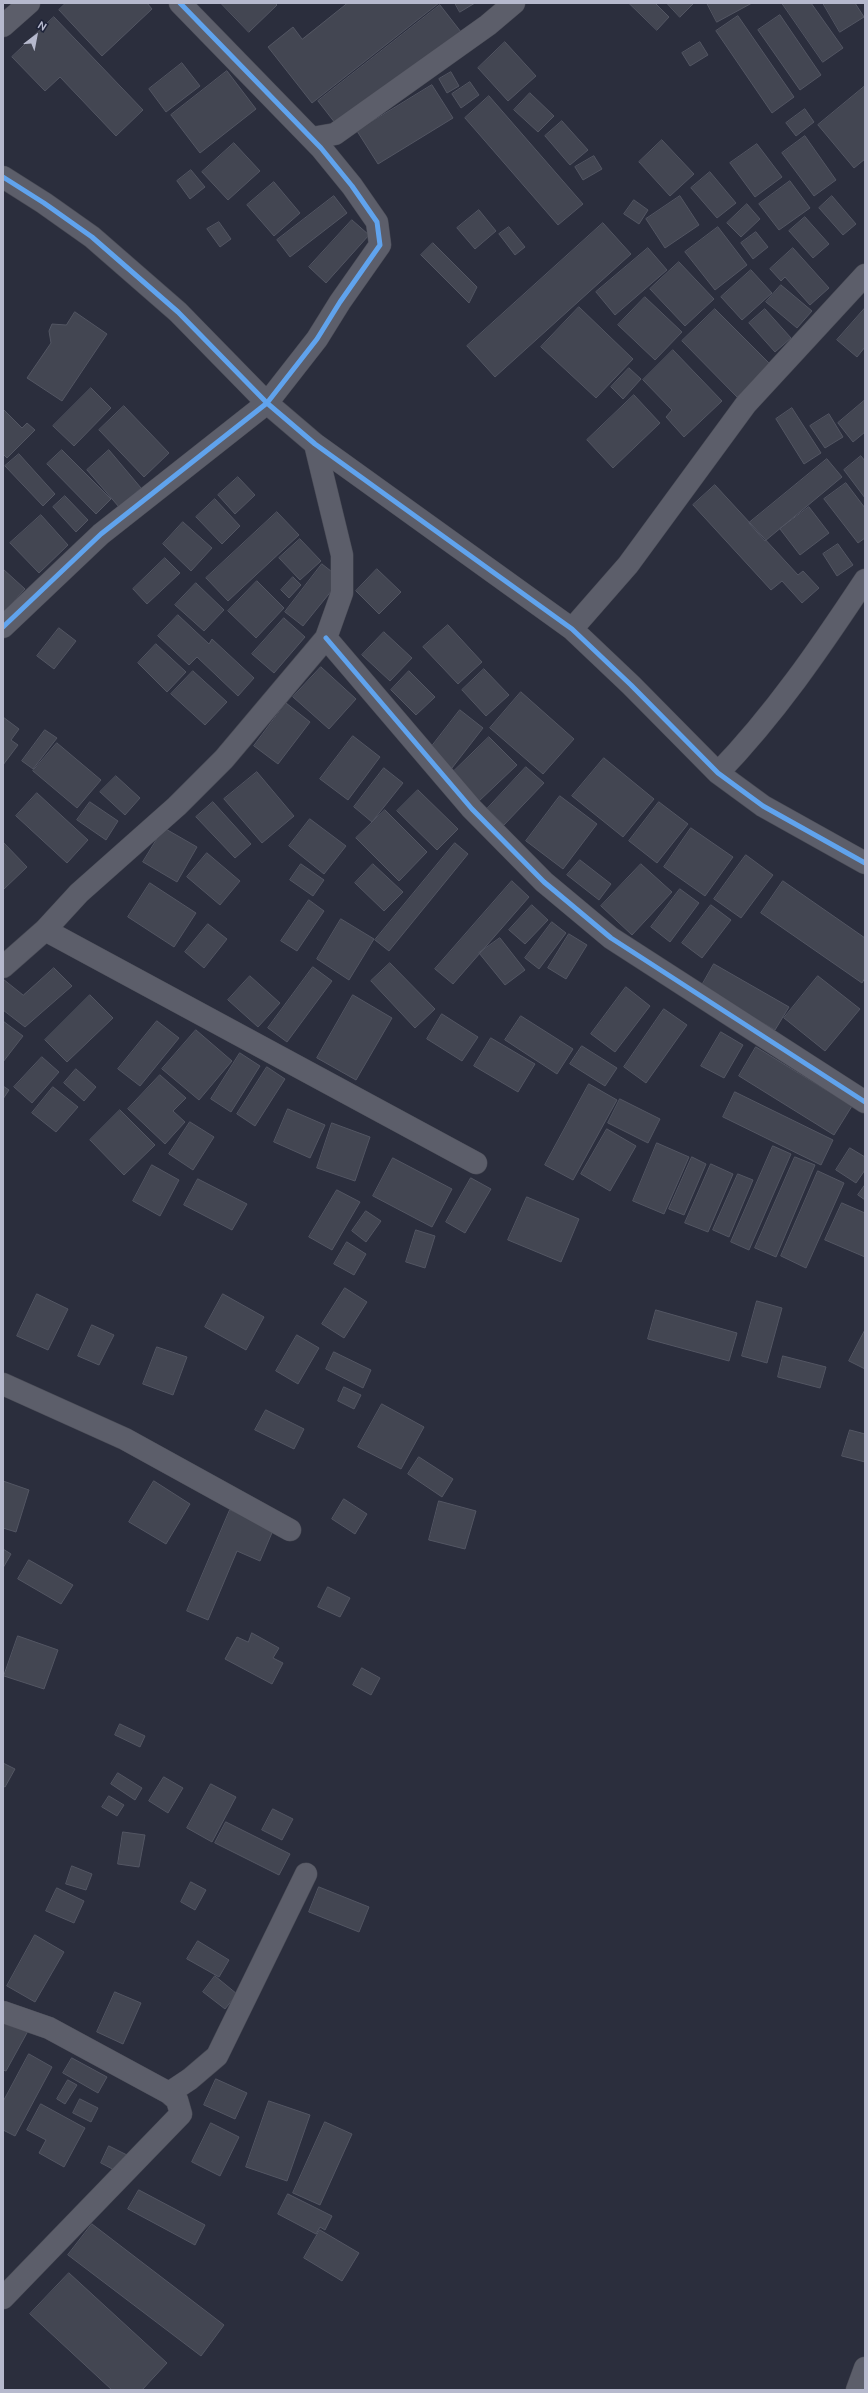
<!DOCTYPE html>
<html>
<head>
<meta charset="utf-8">
<style>
	body { margin:0 }
	#map { position:relative; width:868px; height:2393px; overflow:hidden; background:#2b2e3d; font-family:Ubuntu,sans-serif }
	canvas { display:block }
	.frame { position:absolute; inset:0; border:4px solid #b6b9cd; pointer-events:none }
	.north { position:absolute; left:16px; top:16px; width:40px; height:40px; -webkit-text-stroke:3px #1d2238; paint-order:stroke; rotate:32deg; font-size:11px; font-weight:700; line-height:16px; text-align:center; color:#b6b9cd }
	.north::after { content:''; display:block; margin:auto; width:14px; height:18px; background:#b6b9cd; clip-path:polygon(50% 0,100% 100%,50% 72%,0 100%) }
</style>
</head>
<body>
<div id="map">
<canvas width="868" height="2393"></canvas>
<div class="frame"></div>
<div class="north">N</div>
</div>
<script>
const c = document.querySelector('canvas').getContext('2d');
c.lineJoin = 'round';
function paint(path, color) { c.fillStyle = color; c.fill(path, 'evenodd'); }
function strokePath(path, color, width, dash) { c.strokeStyle = color; c.lineWidth = width; c.lineCap = dash ? 'butt' : 'round'; c.setLineDash(dash || []); c.stroke(path); }
const building = new Path2D(`
	M66 3H147L152 9 102 56 59 10Z
	M221 3H275L277 5 249 32Z
	M348 3H439L312 103 268 47 293 27 302 39Z
	M455 3H475L460 12Z
	M629 3H655L669 17 657 30Z
	M667 3H694L680 17Z
	M707 3H752L717 22Z
	M782 3H811L843 48 823 62Z
	M823 3H855L864 17 840 32Z
	M440 5 461 32 339 128 318 101Z
	M780 15 821 75 800 90 758 30Z
	M738 16 794 97 772 113 716 31Z
	M54 17 143 110 116 136 60 77 45 91 12 57Z
	M505 42 536 76 508 101 478 68Z
	M700 42 708 55 690 66 682 53Z
	M182 63 200 86 166 112 149 89Z
	M227 71 256 109 200 153 171 115Z
	M451 72 459 86 447 93 439 79Z
	M470 82 479 95 461 108 452 94Z
	M432 85 453 118 378 164 357 131Z
	M865 86V159L854 168 818 125Z
	M530 93 554 116 538 132 514 110Z
	M489 96 583 204 558 225 465 118Z
	M805 109 814 122 796 136 786 123Z
	M562 121 588 150 570 165 545 136Z
	M805 136 836 180 814 196 782 153Z
	M662 140 694 174 670 196 639 162Z
	M234 143 260 171 228 200 202 172Z
	M757 144 782 177 755 197 730 163Z
	M594 156 602 169 583 180 575 167Z
	M191 170 205 187 190 199 177 181Z
	M710 172 736 203 717 218 691 188Z
	M790 181 810 208 779 230 759 204Z
	M274 182 300 213 274 236 247 205Z
	M334 196 347 213 290 257 277 240Z
	M680 196 699 225 665 248 646 219Z
	M832 196 856 224 843 235 819 208Z
	M634 200 648 210 639 224 624 214Z
	M747 204 760 219 741 237 727 223Z
	M479 210 496 231 475 249 457 228Z
	M805 217 829 244 813 258 789 231Z
	M352 220 369 235 326 283 309 267Z
	M219 222 231 239 220 247 207 229Z
	M603 223 631 254 495 377 467 346Z
	M509 227 525 247 515 255 499 234Z
	M718 227 747 265 715 290 685 252Z
	M756 232 768 247 753 259 741 243Z
	M433 243 477 287 469 303 421 255Z
	M648 248 667 270 615 315 596 292Z
	M793 248 829 288 810 305 785 277 781 281 770 269Z
	M679 262 714 299 685 326 650 289Z
	M751 270 772 293 742 320 721 297Z
	M781 285 812 311 797 328 766 302Z
	M645 297 682 332 655 360 618 325Z
	M579 307 633 359 596 398 541 347Z
	M865 308V347L857 357 837 340Z
	M715 309 770 364 737 397 682 341Z
	M765 309 791 338 775 352 749 323Z
	M75 312 107 334 62 401 27 378 51 343 49 331 52 324 66 325Z
	M673 350 722 401 684 437 666 417 672 410 643 380Z
	M629 368 641 379 623 399 611 387Z
	M91 388 111 408 74 446 53 426Z
	M634 395 660 423 613 468 587 440Z
	M865 400V432L853 442 838 423Z
	M124 406 169 453 144 477 99 430Z
	M792 408 821 453 804 464 776 419Z
	M3 409 22 428 27 423 35 430 7 458 3 454Z
	M829 414 843 437 825 448 810 426Z
	M62 450 111 499 96 514 47 464Z
	M109 450 141 488 119 507 87 470Z
	M19 454 55 494 43 506 5 466Z
	M861 456 865 461V498L844 470Z
	M827 459 842 477 765 541 749 523Z
	M238 477 255 495 235 514 218 495Z
	M846 483 865 508V538L858 543 824 499Z
	M715 485 798 575 803 571 819 588 802 603 782 581 771 590 693 505Z
	M65 496 88 520 76 532 53 507Z
	M215 499 240 526 222 544 196 517Z
	M809 507 829 533 800 555 780 529Z
	M277 512 299 535 228 601 206 578Z
	M41 515 68 545 39 573 10 543Z
	M183 522 212 548 191 571 163 544Z
	M300 539 321 561 300 580 279 558Z
	M838 544 853 565 837 576 823 554Z
	M165 558 180 573 147 604 133 589Z
	M322 564 341 579 303 626 285 612Z
	M3 569 25 589 4 612 3 611Z
	M377 569 401 592 379 614 356 591Z
	M293 577 301 585 289 598 281 590Z
	M257 581 284 608 256 638 228 611Z
	M196 583 224 610 204 631 175 605Z
	M178 615 209 644 212 639 254 678 238 696 197 657 189 665 158 636Z
	M284 618 305 637 274 673 252 654Z
	M448 625 482 662 458 684 423 647Z
	M59 628 76 641 54 669 37 656Z
	M384 632 412 658 390 681 362 655Z
	M156 644 186 672 167 692 138 663Z
	M321 667 356 699 329 729 293 697Z
	M484 669 509 695 486 716 462 690Z
	M193 671 227 702 205 725 171 694Z
	M409 671 435 697 416 715 391 690Z
	M521 692 574 739 543 774 490 728Z
	M286 703 310 722 278 764 254 746Z
	M460 710 483 728 452 768 429 750Z
	M3 717 19 729 11 740 18 745 3 765Z
	M45 730 57 738 33 769 22 761Z
	M353 736 380 757 348 800 320 779Z
	M489 737 517 765 478 802 451 774Z
	M57 743 101 780 77 808 33 771Z
	M604 758 654 799 623 837 572 796Z
	M526 767 544 783 504 825 487 809Z
	M384 768 403 783 372 822 354 807Z
	M257 772 294 816 262 843 224 799Z
	M116 776 140 798 125 815 100 792Z
	M418 790 458 829 437 850 397 811Z
	M37 793 88 840 67 863 16 816Z
	M560 796 597 824 563 869 526 841Z
	M90 802 118 821 106 840 77 820Z
	M213 802 251 844 235 858 196 817Z
	M659 802 688 824 657 863 629 841Z
	M385 810 427 852 399 881 356 838Z
	M310 819 346 846 324 874 289 846Z
	M164 828 197 847 177 882 143 862Z
	M691 828 733 857 705 896 664 867Z
	M3 842 27 867 3 890Z
	M455 843 468 854 389 951 375 940Z
	M207 853 240 881 220 905 187 877Z
	M746 855 773 875 741 918 714 899Z
	M580 860 611 884 599 900 567 875Z
	M301 864 324 880 313 896 290 880Z
	M373 864 403 892 384 911 355 883Z
	M641 864 672 892 632 935 601 906Z
	M512 881 529 897 453 984 435 969Z
	M783 881 865 938V978L862 983 761 913Z
	M150 883 196 913 174 947 128 917Z
	M680 889 699 903 670 942 651 927Z
	M309 900 324 911 297 951 281 941Z
	M532 905 548 920 525 944 509 930Z
	M711 905 731 920 702 958 682 943Z
	M341 919 374 939 349 980 317 959Z
	M552 922 566 933 539 969 525 958Z
	M208 924 227 939 204 968 185 952Z
	M569 934 587 945 566 979 548 968Z
	M500 938 525 970 505 985 479 953Z
	M390 963 435 1009 415 1028 371 981Z
	M714 964 789 1007 775 1030 701 987Z
	M313 967 332 981 287 1042 268 1028Z
	M54 968 72 986 25 1027 3 1010V979L23 995Z
	M250 976 280 1003 258 1027 228 1000Z
	M818 976 860 1009 825 1051 784 1018Z
	M626 987 650 1006 615 1052 591 1034Z
	M90 995 113 1018 67 1062 45 1040Z
	M353 995 392 1018 356 1080 317 1058Z
	M664 1009 687 1025 646 1083 624 1067Z
	M442 1014 478 1037 462 1061 427 1039Z
	M521 1016 573 1049 557 1074 505 1040Z
	M3 1021 23 1036 3 1062Z
	M157 1021 179 1038 140 1086 118 1069Z
	M196 1030 232 1061 199 1100 162 1069Z
	M721 1032 743 1045 724 1078 701 1066Z
	M491 1038 535 1064 518 1092 474 1066Z
	M582 1046 617 1068 605 1086 570 1064Z
	M756 1047 852 1106 834 1135 739 1076Z
	M240 1053 260 1066 231 1112 211 1099Z
	M42 1057 59 1072 32 1103 14 1087Z
	M267 1067 285 1079 255 1126 237 1114Z
	M76 1069 96 1087 84 1101 64 1083Z
	M160 1075 186 1098 173 1111 185 1122 165 1144 128 1109Z
	M589 1084 617 1100 573 1180 545 1165Z
	M3 1086 9 1090 3 1099Z
	M53 1087 78 1107 56 1132 32 1113Z
	M735 1092 833 1140 821 1165 723 1117Z
	M620 1099 660 1119 648 1143 608 1123Z
	M288 1109 325 1125 310 1158 274 1142Z
	M120 1110 155 1145 124 1175 90 1140Z
	M190 1122 214 1137 193 1170 169 1154Z
	M332 1123 370 1137 355 1181 317 1168Z
	M607 1129 636 1146 610 1191 581 1174Z
	M657 1143 689 1157 664 1214 633 1201Z
	M773 1146 791 1154 749 1250 731 1242Z
	M850 1148 865 1157V1170L856 1183 836 1170Z
	M692 1157 706 1164 684 1215 669 1209Z
	M795 1157 815 1165 776 1257 755 1248Z
	M393 1158 452 1189 432 1227 373 1196Z
	M711 1164 733 1174 708 1232 685 1223Z
	M152 1165 179 1180 160 1216 133 1201Z
	M818 1171 844 1183 806 1268 781 1256Z
	M738 1174 753 1180 729 1237 713 1230Z
	M471 1178 491 1189 465 1233 446 1222Z
	M198 1179 247 1204 232 1230 184 1205Z
	M865 1185V1200L858 1195Z
	M337 1190 360 1202 332 1250 309 1237Z
	M527 1197 579 1219 561 1262 508 1240Z
	M842 1203 865 1213V1257L825 1240Z
	M366 1211 381 1221 366 1242 352 1231Z
	M416 1230 435 1236 425 1268 406 1262Z
	M347 1242 366 1254 354 1275 334 1264Z
	M345 1288 367 1302 344 1338 322 1324Z
	M37 1294 68 1309 48 1350 17 1336Z
	M223 1294 264 1317 246 1350 205 1327Z
	M757 1301 782 1308 767 1363 742 1356Z
	M656 1310 737 1333 729 1361 648 1339Z
	M92 1325 114 1335 99 1365 78 1356Z
	M865 1330V1369L849 1361Z
	M297 1335 319 1348 298 1384 276 1371Z
	M157 1347 187 1357 173 1395 143 1384Z
	M334 1352 371 1370 363 1388 326 1369Z
	M783 1356 826 1367 820 1388 778 1377Z
	M344 1387 361 1395 354 1409 338 1401Z
	M382 1404 424 1427 401 1469 358 1447Z
	M266 1410 304 1429 294 1449 255 1430Z
	M850 1430 865 1434V1462L842 1456Z
	M419 1457 453 1479 442 1497 408 1474Z
	M3 1481 29 1490 16 1532 3 1528Z
	M154 1481 190 1504 166 1544 129 1522Z
	M344 1499 367 1514 355 1534 332 1519Z
	M439 1501 476 1511 465 1549 429 1540Z
	M230 1510 274 1528 260 1561 237 1551 208 1620 187 1611Z
	M3 1549 11 1554 3 1568Z
	M29 1560 73 1585 61 1604 18 1579Z
	M328 1587 350 1598 340 1617 318 1607Z
	M252 1633 279 1648 273 1658 283 1663 272 1684 225 1659 237 1637 248 1642Z
	M18 1636 58 1650 44 1689 4 1676Z
	M362 1668 380 1678 371 1695 353 1685Z
	M120 1724 145 1736 140 1747 115 1735Z
	M3 1763 15 1769 5 1787 3 1786Z
	M118 1773 142 1788 135 1800 111 1784Z
	M164 1777 183 1788 168 1813 149 1801Z
	M211 1784 236 1797 212 1842 187 1828Z
	M109 1796 124 1805 117 1816 102 1807Z
	M273 1809 293 1819 282 1840 262 1830Z
	M226 1822 290 1854 279 1875 215 1843Z
	M123 1832 145 1835 139 1867 118 1864Z
	M72 1866 92 1874 86 1890 66 1884Z
	M191 1882 206 1890 195 1910 181 1902Z
	M319 1887 369 1907 359 1932 309 1912Z
	M57 1888 84 1901 74 1923 46 1911Z
	M35 1935 64 1952 35 2002 7 1986Z
	M198 1941 229 1960 219 1977 187 1959Z
	M215 1976 237 1994 225 2009 203 1992Z
	M115 1992 141 2003 123 2044 97 2032Z
	M3 2018 28 2031 6 2071 3 2070Z
	M29 2054 52 2067 15 2136 3 2130V2102Z
	M72 2058 107 2077 98 2093 63 2073Z
	M216 2079 247 2093 235 2119 204 2105Z
	M68 2080 77 2085 65 2104 57 2099Z
	M80 2099 98 2108 91 2122 73 2113Z
	M269 2101 310 2115 287 2181 246 2167Z
	M41 2104 85 2128 64 2167 39 2153 46 2140 27 2130Z
	M325 2122 352 2134 320 2205 293 2193Z
	M211 2123 239 2137 220 2176 192 2162Z
	M109 2146 127 2155 118 2172 101 2163Z
	M139 2190 205 2225 195 2245 128 2209Z
	M288 2194 332 2216 325 2230 320 2227 316 2234 278 2214Z
	M92 2224 224 2325 201 2356 68 2255Z
	M320 2230 359 2253 342 2281 304 2258Z
	M69 2273 167 2363 142 2390H112L30 2314Z`);
const minor = new Path2D(`
	M3 26 29 3
	M312 138 335 134 488 25 514 3
	M3 177 44 203 92 237 178 312 267 403 315 444 572 629 631 685 718 773 763 806 865 863
	M3 627 101 534 267 403 317 339 340 302 380 245 377 222 352 186 321 148 180 3
	M572 629 628 565 746 404 865 275
	M326 638 472 809 544 882 611 938 865 1102
	M718 773C775 714 820 648 865 580
	M45 930 476 1163
	M3 967 45 930 79 893 177 806 224 759 326 638 342 593V555L315 444
	M3 1384 125 1439 290 1530
	M3 2012 49 2028 169 2093 177 2100 181 2114 3 2298
	M169 2093 190 2079 217 2056 306 1874
	M857 2390 865 2368`);
const cycleway = new Path2D(`
	M3 177 44 203 92 237 178 312 267 403 315 444 572 629 631 685 718 773 763 806 865 863
	M3 627 101 534 267 403 317 339 340 302 380 245 377 222 352 186 321 148 180 3
	M326 638 472 809 544 882 611 938 865 1102`);
paint(building, '#434652');
strokePath(building, '#535663', 1);
strokePath(minor, '#484a55', 23);
strokePath(minor, '#5c5e6a', 22);
strokePath(cycleway, '#60a3ed', 5);
</script>
</body>
</html>
